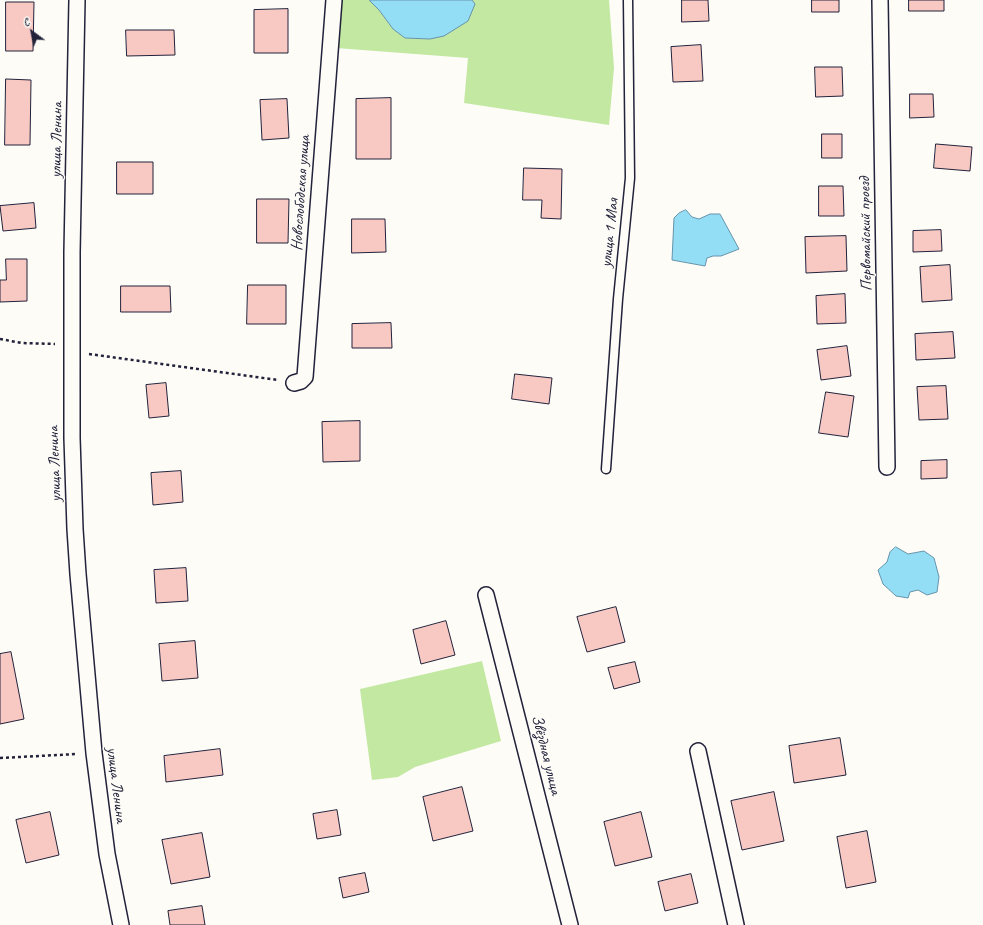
<!DOCTYPE html>
<html>
<head>
<meta charset="utf-8">
<style>
	body { margin:0 }
	#map { position:relative; width:983px; height:925px; overflow:hidden; background:#fdfcf7; font-family:Caveat,sans-serif }
	canvas { display:block }
	.north { position:absolute; left:12px; top:12px; width:40px; height:40px; -webkit-text-stroke:3px #fdfcf7; paint-order:stroke; rotate:328deg; font-size:11px; font-weight:700; line-height:16px; text-align:center; color:#22223b }
	.north::after { content:''; display:block; margin:auto; width:14px; height:18px; background:#22223b; clip-path:polygon(50% 0,100% 100%,50% 72%,0 100%) }
</style>
</head>
<body>
<div id="map">
<canvas width="983" height="925"></canvas>
<div class="north">С</div>
</div>
<script>
const c = document.querySelector('canvas').getContext('2d');
c.lineJoin = 'round';
function paint(path, color) { c.fillStyle = color; c.fill(path, 'evenodd'); }
function strokePath(path, color, width, dash) { c.strokeStyle = color; c.lineWidth = width; c.lineCap = dash ? 'butt' : 'round'; c.setLineDash(dash || []); c.stroke(path); }
function drawText(font, color, halo, rows, align = 'center') {
  c.font = font + ' Caveat,sans-serif'; c.lineWidth = 3; c.setLineDash([]); c.textBaseline = 'middle'; c.strokeStyle = halo; c.fillStyle = color; for (const [text, x, y, turn = 0] of rows) {
    c.save(); c.translate(x, y); c.rotate((+turn || 0) * Math.PI / 180); c.textAlign = isNaN(turn) ? turn : align; if (halo) c.strokeText(text, 0, 0); c.fillText(text, 0, 0); c.restore();
  }
}
const green = new Path2D(`
	M341 0H370V1L379 10 393 29 405 38 430 39 475 4 472 0H609L614 68 609 125 464 103 468 58 336 48Z
	M482 661 501 741 415 767 398 777 372 780 360 689Z`);
const water = new Path2D(`
	M370 0H472L475 4 468 21 444 36 430 39 405 38 393 29 379 10 370 1Z
	M686 210 692 217 699 219 710 214H720L739 249 721 256H713L707 258 705 266 672 260 674 218 679 213Z
	M896 547 908 554 924 551 934 558 939 577 937 592 927 595 918 590 910 592 908 598 896 596 883 584 878 570 887 562 890 552Z`);
const building = new Path2D(`
	M682 0H708L709 21 682 22Z
	M812 0H839V12H812Z
	M909 0H944V11H909Z
	M6 2H34L33 51H6Z
	M288 9V53H254V10Z
	M126 30H174L175 55 127 56Z
	M701 45 703 81 673 82 671 47Z
	M815 67H842L843 96 816 97Z
	M6 79 31 80 30 145H5Z
	M910 94H933L934 117 910 118Z
	M391 98V159H356V99Z
	M287 99 289 138 262 140 260 100Z
	M822 134H842V158H822Z
	M936 144 972 147 970 171 934 168Z
	M117 162H153V194H117Z
	M524 168 562 169 561 219 541 218 542 200H523Z
	M819 186H843L844 216H819Z
	M257 199H289L288 243H257Z
	M34 203 36 228 3 231 0 206Z
	M352 219H385L386 252 352 253Z
	M941 230 942 251 913 252V231Z
	M846 236 847 271 806 273 805 237Z
	M6 259H27V301L0 302V280H6Z
	M950 265 952 300 922 302 920 267Z
	M248 285H286V324H247Z
	M121 286H170L171 312H121Z
	M845 294 846 323 817 324 816 296Z
	M391 323 392 348H352V324Z
	M953 332 955 358 916 360 915 334Z
	M847 346 851 376 821 380 817 350Z
	M515 374 552 378 549 404 512 399Z
	M166 383 169 416 149 418 146 385Z
	M946 386 948 419 919 420 917 387Z
	M826 392 854 396 848 437 819 433Z
	M360 421V461L323 462 322 422Z
	M947 460V478L921 479V461Z
	M181 471 183 502 153 505 151 473Z
	M186 568 188 601 156 603 154 570Z
	M616 607 625 642 587 652 577 617Z
	M446 621 455 655 421 664 413 630Z
	M195 641 198 678 162 681 159 644Z
	M11 652 24 719 0 724V654Z
	M635 662 640 682 614 689 608 668Z
	M840 738 846 775 794 783 789 746Z
	M220 749 223 775 166 782 164 756Z
	M462 787 473 831 433 841 423 797Z
	M774 792 784 841 742 850 731 801Z
	M337 810 341 835 317 839 313 814Z
	M50 812 59 855 26 863 16 820Z
	M641 812 652 857 615 866 604 822Z
	M867 831 876 882 846 888 837 837Z
	M202 833 210 877 171 884 162 840Z
	M365 873 369 892 343 898 339 878Z
	M691 874 698 903 665 911 658 882Z
	M202 906 205 925H170L168 911Z`);
const path = new Path2D(`
	M0 339 22 343 55 344
	M89 354 278 380
	M0 758 77 754`);
const lane = new Path2D(`
	M606 469 618 299 630 178 628 0`);
const street = new Path2D(`
	M77 0 72 252V438L75 529 78 574 94 753 107 854 121 925
	M880 0 887 467
	M294 383 301 381 305 377 334 0
	M486 595 570 925
	M698 751 736 925`);
const streetNames = [
	["улица Ленина",57,140,-89],
	["Новослободская улица",301,193,-86],
	["улица 1 Мая",610,233,-84],
	["Первомайский проезд",866,234,-91],
	["улица Ленина",55,464,-92],
	["Звёздная улица",546,755,76],
	["улица Ленина",116,785,83]
];
paint(green, '#c3e8a2');
paint(water, '#94def5');
strokePath(water, '#6693ab', 1);
paint(building, '#f8c8c3');
strokePath(building, '#22223b', 1);
strokePath(lane, '#22223b', 11);
strokePath(street, '#22223b', 18);
strokePath(path, '#22223b', 2.5, [3, 3]);
strokePath(lane, '#fdfcf7', 8);
strokePath(street, '#fdfcf7', 15);
drawText('16px', '#22223b', '#fdfcf7', streetNames);
</script>
</body>
</html>
